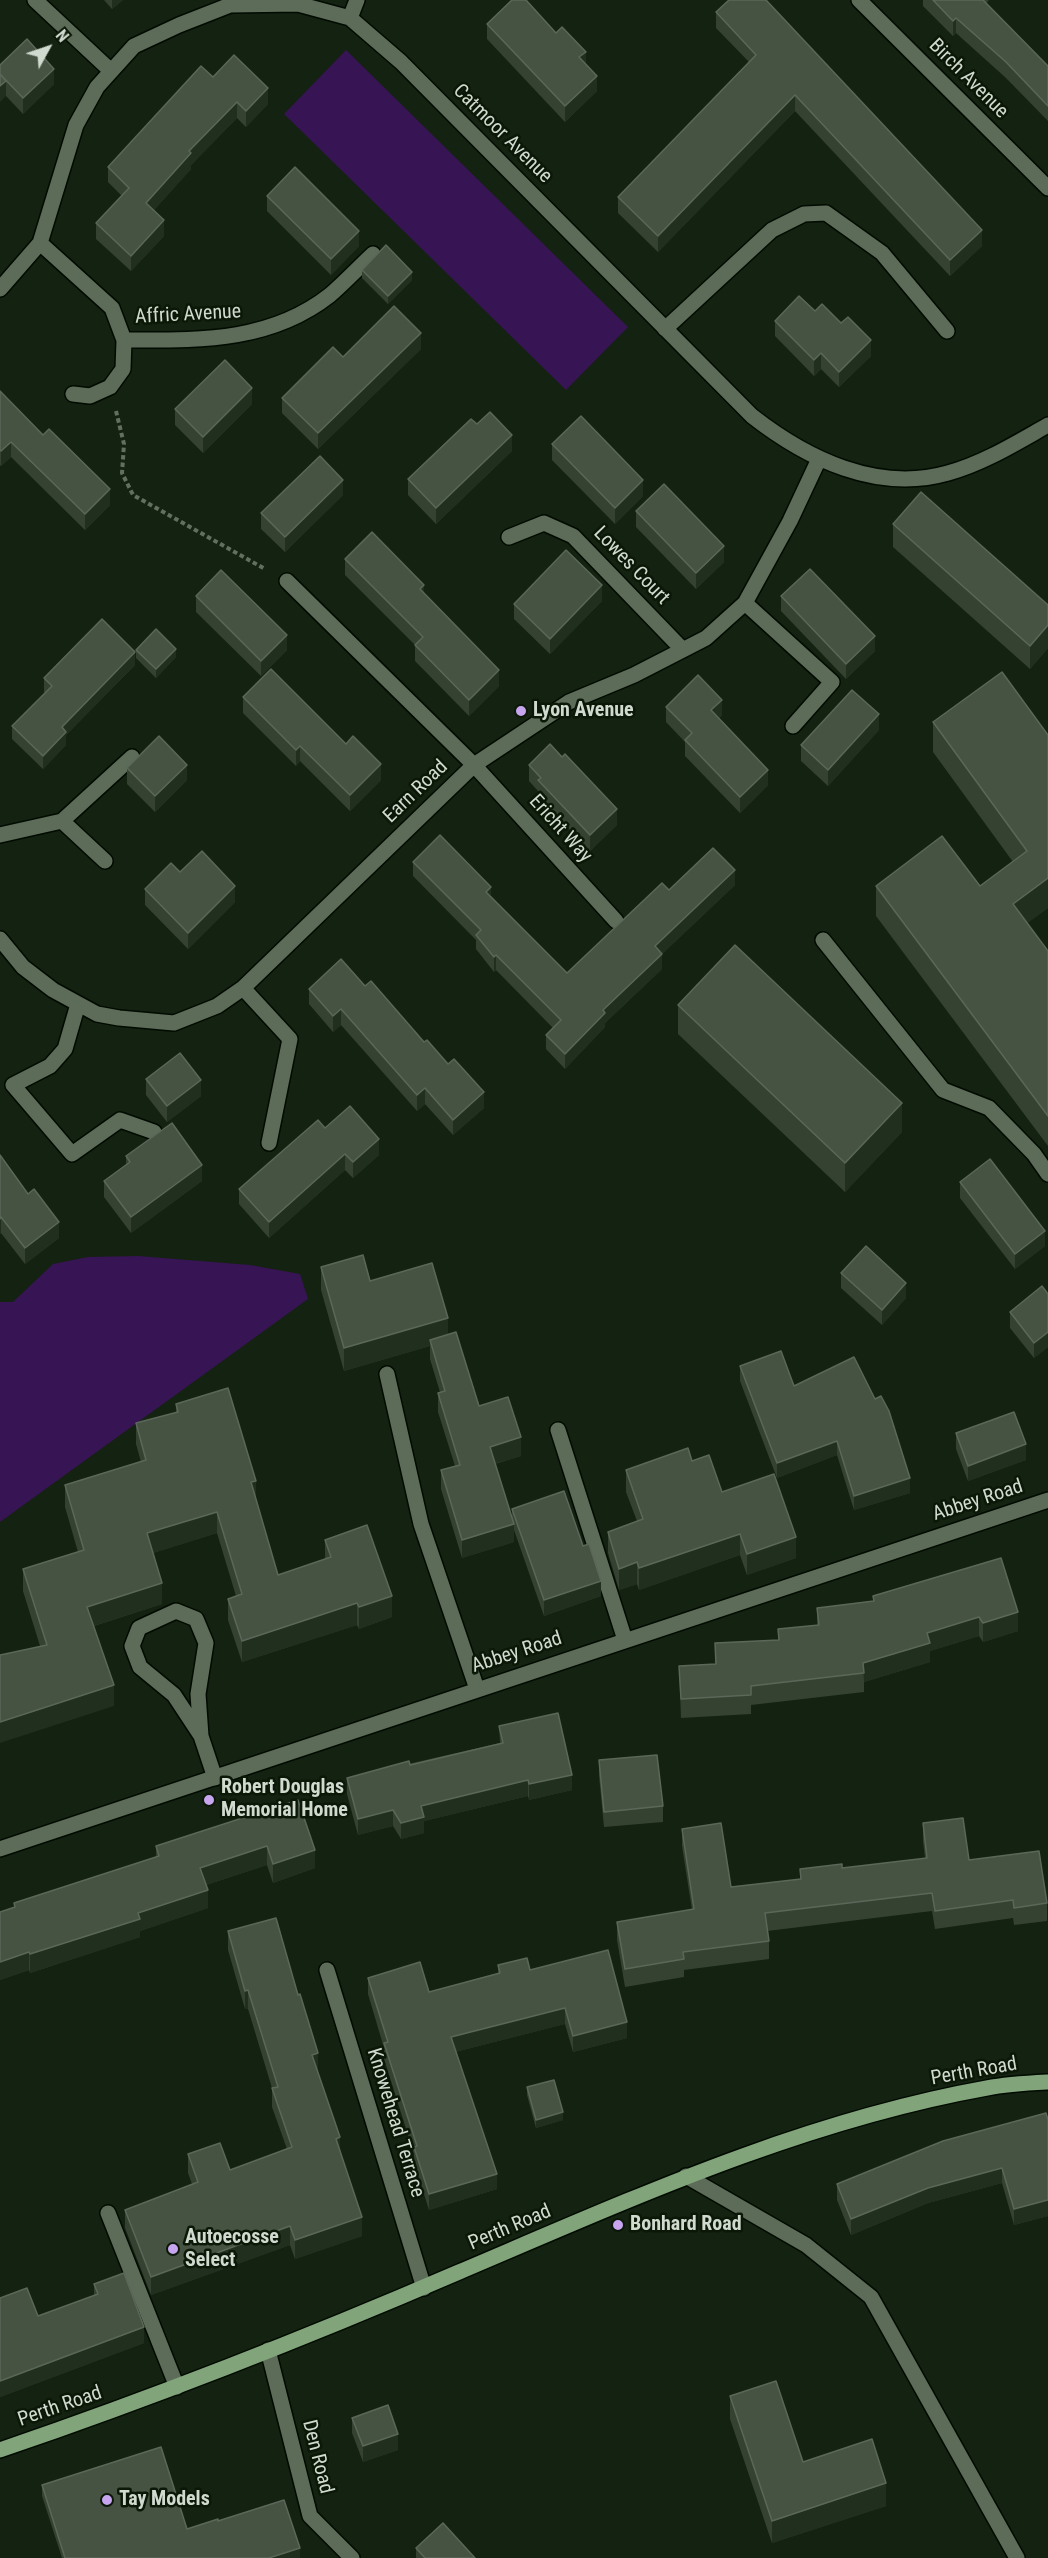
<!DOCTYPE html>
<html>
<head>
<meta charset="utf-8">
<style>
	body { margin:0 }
	#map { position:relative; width:1048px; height:2558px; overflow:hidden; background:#142211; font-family:"Roboto Condensed",sans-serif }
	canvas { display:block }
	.north { position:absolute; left:18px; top:18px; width:60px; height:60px; -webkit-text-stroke:4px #0b1808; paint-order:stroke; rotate:50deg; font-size:16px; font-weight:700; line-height:24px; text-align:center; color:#d1dacf }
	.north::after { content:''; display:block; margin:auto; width:21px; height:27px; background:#d1dacf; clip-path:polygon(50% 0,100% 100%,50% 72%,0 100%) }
</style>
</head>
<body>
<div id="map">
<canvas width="1048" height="2558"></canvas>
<div class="north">N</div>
</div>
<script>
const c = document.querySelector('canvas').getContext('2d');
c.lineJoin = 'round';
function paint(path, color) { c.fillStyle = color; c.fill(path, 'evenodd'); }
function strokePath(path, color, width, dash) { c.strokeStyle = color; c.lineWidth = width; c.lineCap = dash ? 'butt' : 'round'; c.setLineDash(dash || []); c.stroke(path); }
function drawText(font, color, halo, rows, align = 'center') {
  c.font = font + ' "Roboto Condensed",sans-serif'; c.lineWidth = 5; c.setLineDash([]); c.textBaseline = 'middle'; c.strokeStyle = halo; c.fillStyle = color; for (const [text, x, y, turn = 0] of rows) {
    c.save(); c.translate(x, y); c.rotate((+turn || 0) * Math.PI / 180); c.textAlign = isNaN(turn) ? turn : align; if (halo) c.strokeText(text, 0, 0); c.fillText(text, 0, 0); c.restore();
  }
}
const green = new Path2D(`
	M346 50 628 327 566 390 284 114Z
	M138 1256 250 1265 300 1274 308 1299 0 1522V1302H13L53 1264 88 1257Z`);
const path = new Path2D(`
	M116 411 124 444 122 473 133 495 265 569`);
const service = new Path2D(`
	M823 940 943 1090 989 1108 1034 1154 1048 1174
	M387 1374 421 1524 477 1689
	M558 1430 625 1640
	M201 1736 198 1694 206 1643 196 1619 176 1611 139 1628 132 1646 140 1667 174 1695 201 1736 215 1778
	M108 2213 177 2387`);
const minor = new Path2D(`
	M35 0 111 71
	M859 0 1048 188
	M350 18 357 0
	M40 243 112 308 124 340 123 369 110 387 90 396 73 394
	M0 289 40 243 76 125 97 87 134 46 179 25 230 5 298 4 350 18 401 62 752 416C807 459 877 493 948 473 984 463 1016 443 1048 425
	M665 329 772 230 804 214 826 213 882 253 947 331
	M124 340C197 340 269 343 330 295 345 282 359 267 373 254
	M509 537 544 523 573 536 683 650
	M287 581 474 765 616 921
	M745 603 832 682 793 726
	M62 821 105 861
	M0 835 62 821 132 757
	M0 939 23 967 53 990 97 1014 119 1018 174 1023 217 1006 243 988 474 765 569 702 634 675 706 638 745 603 790 521 819 459
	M243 988 290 1039 269 1143
	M78 1004 65 1049 50 1066 13 1085 72 1154 120 1120 154 1132
	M0 1849 1048 1500
	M327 1970 424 2288
	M686 2176 806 2245 871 2297 1017 2558
	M268 2350 310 2516 352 2558`);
const primary = new Path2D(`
	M0 2450C155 2397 308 2337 459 2272 631 2199 802 2121 987 2088 1007 2084 1028 2083 1048 2082`);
const wall = new Path2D(`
	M104 0H123L112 9Z
	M923 0H989L986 3 1048 66V121L1006 78 956 33 953 36 923 6Z
	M716 12 982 246 950 276 795 111 658 252 618 213V197L749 62 716 28Z
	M487 24 597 91 565 122 487 39Z
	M0 65 54 84 23 114 6 96Z
	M213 77 268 104 246 127 237 118 191 165V169L154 210 164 236 131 271 96 239V223L122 196 108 182V167Z
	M267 196 359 246 331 275 267 211Z
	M362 270 412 280 388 304 362 278Z
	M815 311 871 356 839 387 821 369 814 376 775 336V321Z
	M421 349 318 449 282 413V398L343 357Z
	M0 391 110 505 85 530 11 457 1 466 0 465Z
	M252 404 203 453 175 425V409Z
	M552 444 643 496 615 524 552 460Z
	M512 451 436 524 408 495V479Z
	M343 495 285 552 261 529V513Z
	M636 511 724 562 696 589 636 527Z
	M893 524 1048 605V648L1030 669 893 547Z
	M345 559 424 593 499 686 469 716 415 661V645L345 575Z
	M196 596 287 650 261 676 196 612Z
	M781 596 875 651 846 679 781 611Z
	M602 601 550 654 514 619V604Z
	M136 650 176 657 156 678 136 658Z
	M135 665 66 735V745L43 769 12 739V726L45 693 44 692V678Z
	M243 697 381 780 350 811 300 761 296 766 243 713Z
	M666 707 722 715 719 718 768 785 740 813 685 756V742L666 722Z
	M933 722 1048 735V908L1027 923 1048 951V1146L876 916V886H980L1013 862 933 752Z
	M879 730 828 786 801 761V745Z
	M529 765 617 825 590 851 538 796V791L529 781Z
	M127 768 187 780 155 812 127 784Z
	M413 862 491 896 567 973 669 890 735 885 662 954V969L605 1023V1027L565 1069 546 1049V1035L553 1028 496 970 494 972 476 949V940L413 876Z
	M180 872 235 902 188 949 145 905V889Z
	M365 986 448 1064 484 1108 453 1135 425 1104 417 1111 341 1025 333 1032 309 1004V989Z
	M678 1005 902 1132 845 1192 678 1034Z
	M146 1079 201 1096 167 1122 146 1095Z
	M325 1128 379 1155 353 1178 345 1170 269 1238 239 1204V1189Z
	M0 1155 59 1238 25 1264 1 1233 0 1234Z
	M126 1156 202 1181 131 1233 104 1197V1181L126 1165Z
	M960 1182 1045 1246 1015 1269 960 1198Z
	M321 1267 370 1281 448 1334 479 1406 521 1456 495 1464 512 1518V1509L601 1596 544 1616 514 1530V1542L462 1558 441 1489V1470L455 1466 438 1412V1393L440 1392 430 1359V1346L344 1371 321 1290Z
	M841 1273 906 1298 882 1325 841 1288Z
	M1048 1294V1347L1034 1358 1010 1328V1312Z
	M740 1366 794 1386 910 1493 854 1510 837 1455 777 1478 740 1381Z
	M176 1404 256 1501 278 1575 325 1559V1540L392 1617 359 1629 357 1625 242 1662 228 1620V1599L236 1596 217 1533 153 1553 162 1604 94 1626 114 1706 40 1646 23 1591V1569L78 1552 65 1507V1485L141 1462 136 1444V1423L176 1412Z
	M956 1433 1026 1460 968 1481 956 1449Z
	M692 1461 722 1492 796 1558 747 1575 740 1555 639 1590 637 1584 619 1590 608 1553V1532L637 1521 626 1492V1470Z
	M1001 1558 1018 1631 983 1642 979 1636 930 1651V1662L864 1682V1692L751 1705V1714L681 1718 679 1666 715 1664V1643L778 1640V1629L817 1625V1608L873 1602V1596Z
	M499 1726 572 1790 529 1800 528 1796 424 1821V1833L401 1839 393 1826 358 1835 347 1794V1778L500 1743Z
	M599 1760 663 1806V1822L604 1827 599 1776Z
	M298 1800 315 1868 273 1883 267 1865 206 1885 208 1908 140 1931V1937L30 1973 29 1970 0 1980V1912L14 1907V1903L156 1857V1846Z
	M923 1823 969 1860 1047 1903V1921L1014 1925 1013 1918 935 1929 932 1911 767 1931 769 1941V1959L684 1970V1977L625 1987 617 1940V1922L692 1910 682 1846V1829L731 1887 800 1879V1869L842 1868 925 1858 923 1841Z
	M228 1931 318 2071 317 2072 340 2150 362 2236 295 2259 290 2245 151 2295 125 2228V2210L192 2184 188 2173V2154L230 2170 287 2149 272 2107V2088L248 2009H245L228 1950Z
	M498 1965 530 1970 627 2038 573 2052 565 2024 455 2052 497 2189 429 2210 414 2162V2154L384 2059V2048L368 1994V1978L429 1992 498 1973Z
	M527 2087 563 2120 536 2128 527 2095Z
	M1048 2120V2216L1014 2225 1002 2183 928 2203 851 2235 837 2200V2184Z
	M94 2284 144 2343 0 2397V2298L38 2316 94 2296Z
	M730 2396 803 2462 886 2506 772 2543 730 2419Z
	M352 2418 398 2450 363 2462 352 2433Z
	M42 2485 187 2529 218 2521 300 2558H62L42 2496Z
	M416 2548 475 2558H416Z`);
const shadedWall = new Path2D(`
	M112 0H123L112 9Z
	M956 18V33L953 36V21Z
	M586 52V67L579 57Z
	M54 69V84L23 114V98Z
	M597 76V91L565 122V106Z
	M6 81V96L0 102V86Z
	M268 88V104L246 127V111Z
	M795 95V111L658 252V236Z
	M237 102V118L191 165V169L146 219V203L189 151Z
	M164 220V236L131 271V256Z
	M982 230V246L950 276V260Z
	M359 231V246L331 275V259Z
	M412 272V280L388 304V296Z
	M421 333V349L318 449V433Z
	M871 340V356L839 387V372Z
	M821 353V369L814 376V360Z
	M252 388V404L203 453V437Z
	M512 435V451L436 524V508Z
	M11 442V457L1 466V451Z
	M343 480V495L285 552V537Z
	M643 480V496L615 524V508Z
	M110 489V505L85 530V514Z
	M724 546V562L696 589V573Z
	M424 585V601L420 589Z
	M602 585V601L550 654V639Z
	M1048 625V648L1030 669V646Z
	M287 635V650L261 676V661Z
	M875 636V651L846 679V664Z
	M176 649V657L156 678V669Z
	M135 652V665L66 735V745L43 769V756L62 727Z
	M499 670V686L469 716V700Z
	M722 700V715L711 726V710Z
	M879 714V730L828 786V770Z
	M300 746V761L296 766V750Z
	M381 764V780L350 811V795Z
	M187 765V780L155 812V796Z
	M768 770V785L740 813V797Z
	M617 809V825L590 851V835Z
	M735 870V885L655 961V946Z
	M1048 878V908L1013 934V904Z
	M235 886V902L188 949V933Z
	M491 887V901L486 892Z
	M662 954V969L605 1023V1027L565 1069V1054L603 1010Z
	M496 955V970L494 972V957Z
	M341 1009V1025L333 1032V1016Z
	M201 1080V1096L167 1122V1106Z
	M425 1088V1104L417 1111V1095Z
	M484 1092V1108L453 1135V1120Z
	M902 1103V1132L845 1192V1163Z
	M379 1139V1155L353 1178V1162Z
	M345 1154V1170L269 1238V1222Z
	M202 1165V1181L131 1233V1217Z
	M1 1217V1233L0 1234V1219Z
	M59 1222V1238L25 1264V1248Z
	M1045 1231V1246L1015 1269V1254Z
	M906 1283V1298L882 1325V1310Z
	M448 1318V1341L430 1340V1346L344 1371V1348Z
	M1048 1332V1347L1034 1358V1343Z
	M521 1437V1456L490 1465V1447Z
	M837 1441V1455L777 1478V1463Z
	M1026 1444V1460L968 1481V1466Z
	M910 1478V1493L854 1510V1496Z
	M256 1481V1502L251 1482Z
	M217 1512V1533L147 1555V1533Z
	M514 1524V1542L462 1558V1540Z
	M740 1534V1555L639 1590V1568Z
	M796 1537V1558L747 1575V1554Z
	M637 1562V1584L619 1590V1569Z
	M601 1581V1596L544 1616V1600Z
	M162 1583V1604L87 1628V1607Z
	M392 1596V1617L359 1629V1607Z
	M357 1603V1625L242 1662V1641Z
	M1018 1612V1631L983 1642V1623Z
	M979 1617V1636L930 1651V1662L864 1682 863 1663 927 1633Z
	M114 1685V1706L0 1743V1722Z
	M572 1775V1790L529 1800V1784Z
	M528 1780V1796L424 1821V1833L401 1839V1823L421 1806Z
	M393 1810V1826L358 1835V1819Z
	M267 1846V1865L200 1887V1868Z
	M315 1850V1868L273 1883V1864Z
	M208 1890V1908L140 1931V1937L30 1973V1954L138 1913Z
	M29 1952V1970L0 1980V1962Z
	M248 1990V2009H245V1991Z
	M565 2008V2024L451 2053V2037Z
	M627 2022V2038L573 2052V2036Z
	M318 2053V2071L312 2074V2055Z
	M563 2112V2120L536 2128V2120Z
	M340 2137V2156L336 2139Z
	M1002 2168V2183L928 2203 851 2235V2219L928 2188Z
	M497 2174V2189L429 2210V2194Z
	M1048 2200V2216L1014 2225V2209Z
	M362 2217V2236L295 2259V2240Z
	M290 2226V2245L151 2295V2277Z
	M144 2327V2343L0 2397V2381Z
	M398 2434V2450L363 2462V2446Z
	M886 2483V2506L772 2543V2521Z
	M300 2548V2558H269Z`);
const building = new Path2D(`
	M512 0H526L556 33 562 27 586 52 579 57 597 76 565 106 487 24Z
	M729 0H766L982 230 950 260 795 95 658 236 618 197 756 55 716 12Z
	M933 0H983L1048 66V106L1006 62 956 18 953 21Z
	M27 39 54 69 23 98 0 74V65Z
	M234 55 268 88 246 111 237 102 189 151 191 153 146 203 164 220 131 256 96 223 129 188 108 167 201 66 213 77Z
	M0 74 6 81 0 86Z
	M295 167 359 231 331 259 267 196Z
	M386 245 412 272 388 296 362 270Z
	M799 296 815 311 822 304 841 323 848 317 871 340 839 372 821 353 814 360 775 321Z
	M394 306 421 333 318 433 282 398 333 347 343 357Z
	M225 360 252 388 203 437 175 409Z
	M0 391 43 435 49 429 110 489 85 514 11 442 1 451 0 450Z
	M490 412 512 435 436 508 408 479 471 419 477 424Z
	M581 416 643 480 615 508 552 444Z
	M320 456 343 480 285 537 261 513Z
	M664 484 724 546 696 573 636 511Z
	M921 492 1048 605V625L1030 646 893 524Z
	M372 532 424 585 420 589 499 670 469 700 415 645 423 637 345 559Z
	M566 550 602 585 550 639 514 604Z
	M810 569 875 636 846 664 781 596Z
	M221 570 287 635 261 661 196 596Z
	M102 619 135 652 62 727 66 732 43 756 12 726 52 686 44 678Z
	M156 629 176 649 156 669 136 650Z
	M271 669 346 744 353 736 381 764 350 795 300 746 296 750 243 697Z
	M1002 672 1048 735V878L1013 904 1048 951V1116L876 886 942 836 980 886 1027 851 933 722Z
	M698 675 722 700 711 710 768 770 740 797 685 740 692 733 666 707Z
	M852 690 879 714 828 770 801 745Z
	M159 736 187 765 155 796 127 768Z
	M550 744 562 757 565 754 617 809 590 835 538 780 541 778 529 765Z
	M440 835 491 887 486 892 567 973 662 883 669 890 713 848 735 870 655 946 662 954 603 1010 605 1013 565 1054 546 1035 561 1020 496 955 494 957 476 935 481 930 413 862Z
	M202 851 235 886 188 933 145 889 171 863 180 872Z
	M735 945 902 1103 845 1163 678 1005Z
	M341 959 365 986 371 981 424 1042 427 1040 448 1064 454 1059 484 1092 453 1120 425 1088 417 1095 341 1009 333 1016 309 989Z
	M180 1053 201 1080 167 1106 146 1079Z
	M350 1106 379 1139 353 1162 345 1154 269 1222 239 1189 318 1120 325 1128Z
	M172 1123 202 1165 131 1217 104 1181 130 1162 126 1156Z
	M0 1155 28 1194 34 1189 59 1222 25 1248 1 1217 0 1219Z
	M990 1159 1045 1231 1015 1254 960 1182Z
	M866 1246 906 1283 882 1310 841 1273Z
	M363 1255 370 1281 432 1263 448 1318 344 1348 321 1267Z
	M1042 1286 1048 1294V1332L1034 1343 1010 1312Z
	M456 1332 479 1406 508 1397 521 1437 490 1447 514 1524 462 1540 441 1470 460 1465 438 1393 445 1391 430 1340Z
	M781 1351 794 1386 854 1357 875 1399 881 1396 889 1411 910 1478 854 1496 837 1441 777 1463 740 1366Z
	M228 1388 256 1481 251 1482 278 1575 331 1557 325 1540 367 1525 392 1596 359 1607 357 1603 242 1641 228 1599 242 1594 217 1512 147 1533 162 1583 87 1607 114 1685 0 1722V1655L47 1645 23 1569 84 1550 65 1485 146 1460 136 1423 178 1412 176 1404Z
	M1014 1412 1026 1444 968 1466 956 1433Z
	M688 1448 692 1461 709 1455 722 1492 774 1474 796 1537 747 1554 740 1534 639 1568 637 1562 619 1569 608 1532 643 1519 626 1470Z
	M564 1491 583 1546 589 1544 601 1581 544 1600 512 1509Z
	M1001 1558 1018 1612 983 1623 979 1617 927 1633 930 1643 863 1663 864 1673 751 1686V1695L681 1699 679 1666 716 1664 715 1643 779 1640 778 1629 819 1625 817 1608 874 1601 873 1596Z
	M558 1713 572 1775 529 1784 528 1780 421 1806 424 1817 401 1823 393 1810 358 1819 347 1778 409 1761 410 1765 503 1743 499 1726Z
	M657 1755 663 1806 604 1812 599 1760Z
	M298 1800 315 1850 273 1864 267 1846 200 1868 208 1890 138 1913 140 1919 30 1954 29 1952 0 1962V1912L15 1907 14 1903 159 1856 156 1846Z
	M963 1818 969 1860 1039 1851 1047 1903 1014 1908 1013 1900 935 1911 932 1893 765 1913 769 1941 683 1952 684 1959 625 1969 617 1922 694 1909 682 1829 721 1823 731 1887 801 1879 800 1869 842 1864V1868L927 1858 923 1823Z
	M276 1918 298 1995 300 1994 318 2053 312 2055 340 2137 336 2139 362 2217 295 2240 290 2226 151 2277 125 2210 198 2182 188 2154 220 2143 230 2170 292 2147 272 2088 278 2087 248 1990 245 1991 228 1931Z
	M608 1950 627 2022 573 2036 565 2008 451 2037 497 2174 429 2194 414 2147 417 2146 384 2043 388 2042 368 1978 420 1962 429 1992 500 1973 498 1965 527 1958 530 1970Z
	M554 2080 563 2112 536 2120 527 2087Z
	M1046 2113 1048 2120V2200L1014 2209 1002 2168 928 2188 851 2219 837 2184 943 2141Z
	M124 2273 144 2327 0 2381V2298L27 2288 38 2316 98 2294 94 2284Z
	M776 2381 803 2462 872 2439 886 2483 772 2521 730 2396Z
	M388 2405 398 2434 363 2446 352 2418Z
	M161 2447 187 2529 218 2519V2521L284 2500 300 2548 269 2558H65L42 2485Z
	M443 2523 475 2558H425L416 2548Z`);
const markers = [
	[521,711,6,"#c8a6ef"],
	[209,1800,6,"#c8a6ef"],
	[618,2225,6,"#c8a6ef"],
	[173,2249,6,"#c8a6ef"],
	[107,2500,6,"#c8a6ef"]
];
const streetNames = [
	["Birch Avenue",968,79,45],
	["Catmoor Avenue",502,134,45],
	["Affric Avenue",188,315,-3],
	["Lowes Court",631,566,46],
	["Earn Road",416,792,-44],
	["Ericht Way",560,829,48],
	["Abbey Road",978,1501,-18],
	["Abbey Road",517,1653,-18],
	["Perth Road",974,2072,-10],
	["Knowehead Terrace",395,2123,73],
	["Perth Road",510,2228,-23],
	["Perth Road",60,2407,-19],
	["Den Road",317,2457,76]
];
const poiNames = [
	["Lyon Avenue",533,711],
	["Robert Douglas",221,1788],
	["Memorial Home",221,1811],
	["Bonhard Road",630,2225],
	["Autoecosse",185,2238],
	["Select",185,2261],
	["Tay Models",119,2500]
];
paint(green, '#371453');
strokePath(service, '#020b01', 18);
strokePath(minor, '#020b01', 18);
strokePath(primary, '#020b01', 18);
strokePath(path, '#636f60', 4, [4.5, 3]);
strokePath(service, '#5c6c59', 15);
strokePath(minor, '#5c6c59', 15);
strokePath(primary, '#81a47a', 15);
paint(wall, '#354232');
paint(shadedWall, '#212f1e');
paint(building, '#465343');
strokePath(building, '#5b6859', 1.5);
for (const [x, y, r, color] of markers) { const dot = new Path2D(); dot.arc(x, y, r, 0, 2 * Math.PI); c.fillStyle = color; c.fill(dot); strokePath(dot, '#0b1808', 2); }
drawText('20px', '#d1dacf', '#0b1808', streetNames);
drawText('bold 20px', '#d1dacf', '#0b1808', poiNames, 'left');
</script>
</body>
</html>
